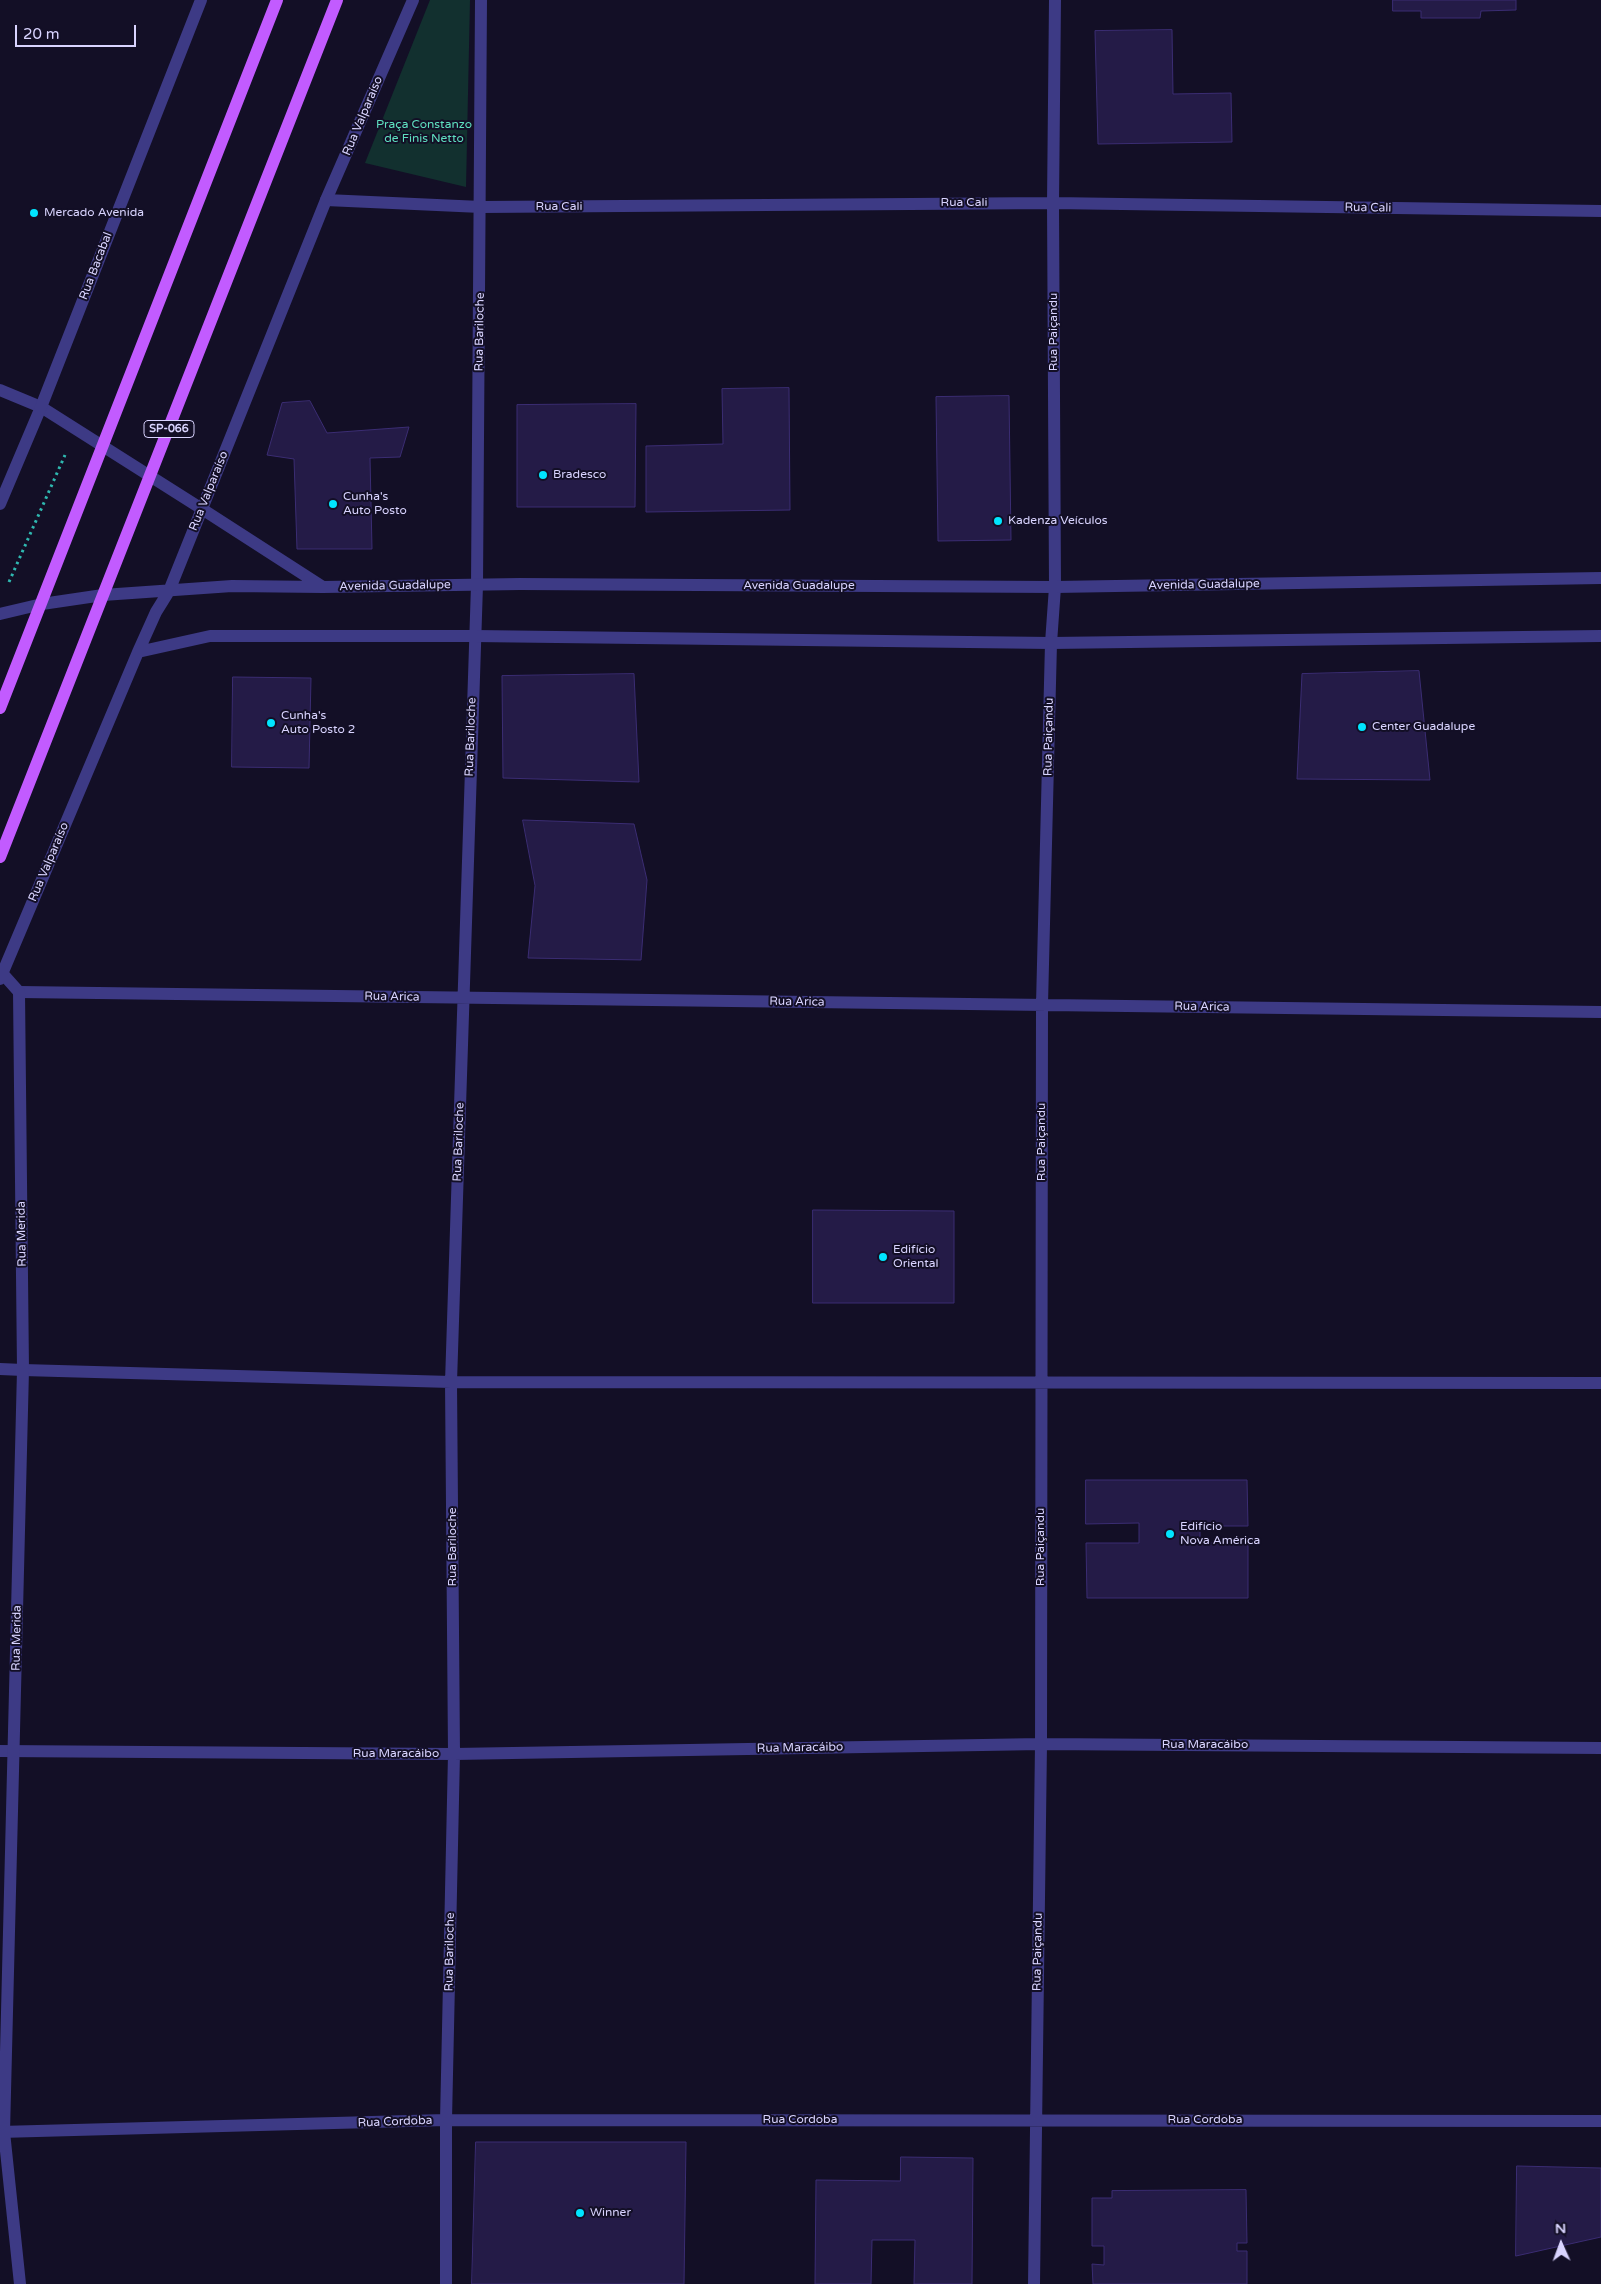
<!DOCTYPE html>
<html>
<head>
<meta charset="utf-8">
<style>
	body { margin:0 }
	#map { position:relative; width:1601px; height:2284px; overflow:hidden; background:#130f26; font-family:"Varela Round",sans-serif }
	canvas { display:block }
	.north { position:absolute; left:1536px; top:2219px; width:50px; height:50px; -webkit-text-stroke:4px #130f26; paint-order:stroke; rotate:358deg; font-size:14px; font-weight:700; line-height:20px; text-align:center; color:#d9d4ff }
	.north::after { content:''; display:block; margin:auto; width:18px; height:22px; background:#d9d4ff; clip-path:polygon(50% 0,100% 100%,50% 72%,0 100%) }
	.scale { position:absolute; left:15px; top:25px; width:121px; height:22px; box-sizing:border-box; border:2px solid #d9d4ff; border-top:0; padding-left:6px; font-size:15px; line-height:18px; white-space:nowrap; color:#d9d4ff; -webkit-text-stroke:4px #130f26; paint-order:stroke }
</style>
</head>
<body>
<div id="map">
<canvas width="1601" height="2284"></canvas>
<div class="north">N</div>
<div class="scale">20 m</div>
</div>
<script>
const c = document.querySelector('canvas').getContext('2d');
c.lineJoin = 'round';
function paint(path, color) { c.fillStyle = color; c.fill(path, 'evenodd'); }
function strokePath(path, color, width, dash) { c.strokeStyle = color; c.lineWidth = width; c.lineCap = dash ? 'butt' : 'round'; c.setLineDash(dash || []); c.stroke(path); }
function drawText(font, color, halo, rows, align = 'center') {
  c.font = font + ' "Varela Round",sans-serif'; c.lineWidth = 4; c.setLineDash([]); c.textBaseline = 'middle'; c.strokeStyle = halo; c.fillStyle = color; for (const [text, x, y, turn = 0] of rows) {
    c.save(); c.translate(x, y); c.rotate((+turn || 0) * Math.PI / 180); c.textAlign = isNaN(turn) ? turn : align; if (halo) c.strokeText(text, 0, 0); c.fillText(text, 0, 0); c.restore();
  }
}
const green = new Path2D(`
	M430 0H470L466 187 365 163Z`);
const building = new Path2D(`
	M1393 0H1516V10L1481 11 1480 18H1421V11H1393Z
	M1172 30 1173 94 1231 93 1232 142 1098 144 1095 31Z
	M789 388 790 510 646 512V446L723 444 722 389Z
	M1009 396 1011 540 938 541 936 397Z
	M310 401 327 433 409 427 400 457 370 458 372 549H297L294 459 267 455 282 403Z
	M636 404 635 507H517V405Z
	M1419 671 1430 780 1297 779 1302 674Z
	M634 674 639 782 503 778 502 676Z
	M233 677 311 678 309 768 232 767Z
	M523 820 634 824 647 880 641 960 528 958 535 886Z
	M813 1210 954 1211V1303H813Z
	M1086 1480H1247L1248 1526H1200V1543H1248V1598H1087L1086 1543H1139V1523L1086 1524Z
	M476 2142H686L684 2284H472Z
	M901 2157 973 2158 972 2284H914L915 2240H872L871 2284H815L816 2180 900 2181Z
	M1517 2166 1601 2168V2237L1516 2256Z
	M1246 2190 1247 2243H1237V2251H1247V2284H1093L1092 2264 1104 2265V2246H1092V2198H1112V2191Z`);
const path = new Path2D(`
	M9 582 65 455`);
const minor = new Path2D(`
	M326 200 481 207 1053 203 1601 211
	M0 390 41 407 202 509
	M19 992 1601 1012
	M23 1370 451 1382 1601 1383
	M0 1751 454 1754 1041 1744 1601 1748
	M0 2132 446 2120 1601 2121
	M446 2284V2120L454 1754 451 1382 477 585 481 0
	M1034 2284 1041 1744 1042 1004 1051 643 1055 587 1053 203 1055 0`);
const tertiary = new Path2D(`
	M0 504 41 407 201 0
	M202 509 323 587
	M0 614 42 604 103 595 232 586 323 587 520 584 1055 587 1601 578
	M138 652 210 636H474L1051 643 1601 636
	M2 973 19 992 23 1370 4 2132 20 2284
	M0 979 138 652 156 612 169 591 326 200 413 0
	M0 1369 23 1370`);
const primary = new Path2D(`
	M0 708 277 0
	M0 857 337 0`);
const markers = [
	[34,213,5,"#00e5ff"],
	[543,475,5,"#00e5ff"],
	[333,504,5,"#00e5ff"],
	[998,521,5,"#00e5ff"],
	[271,723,5,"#00e5ff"],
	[1362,727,5,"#00e5ff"],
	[883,1257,5,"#00e5ff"],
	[1170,1534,5,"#00e5ff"],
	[580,2213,5,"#00e5ff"]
];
const shields = [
	[169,429,50]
];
const shieldNames = [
	["SP-066",169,429]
];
const streetNames = [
	["Rua Valparaíso",363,116,-67],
	["Rua Cali",964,203],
	["Rua Cali",559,207],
	["Rua Cali",1368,208,1],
	["Rua Bacabal",96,266,-69],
	["Rua Bariloche",480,332,-89],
	["Rua Paiçandu",1054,332,-90],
	["Rua Valparaíso",209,491,-68],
	["Avenida Guadalupe",1204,585,-1],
	["Avenida Guadalupe",395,586,-1],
	["Avenida Guadalupe",799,586],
	["Rua Bariloche",471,737,-88],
	["Rua Paiçandu",1049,737,-89],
	["Rua Valparaíso",49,862,-67],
	["Rua Arica",392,997,1],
	["Rua Arica",797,1002,1],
	["Rua Arica",1202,1007,1],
	["Rua Bariloche",459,1142,-88],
	["Rua Paiçandu",1042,1142,-90],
	["Rua Merida",22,1234,-91],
	["Rua Bariloche",453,1547,-90],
	["Rua Paiçandu",1041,1547,-90],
	["Rua Merida",17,1638,-89],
	["Rua Maracáibo",1205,1745],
	["Rua Maracáibo",800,1748,-1],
	["Rua Maracáibo",396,1754],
	["Rua Bariloche",450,1952,-89],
	["Rua Paiçandu",1038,1952,-89],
	["Rua Cordoba",800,2120],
	["Rua Cordoba",1205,2120],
	["Rua Cordoba",395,2122,-2]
];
const parkNames = [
	["Praça Constanzo",424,125],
	["de Finis Netto",424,139]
];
const poiNames = [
	["Mercado Avenida",44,213],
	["Bradesco",553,475],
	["Cunha's",343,497],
	["Auto Posto",343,511],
	["Kadenza Veículos",1008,521],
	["Cunha's",281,716],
	["Auto Posto 2",281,730],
	["Center Guadalupe",1372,727],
	["Edifício",893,1250],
	["Oriental",893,1264],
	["Edifício",1180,1527],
	["Nova América",1180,1541],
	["Winner",590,2213]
];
paint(green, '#12302f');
paint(building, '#241b47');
strokePath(building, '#3b2d73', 1);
strokePath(path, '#2fb8b0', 3, [2.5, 4]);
strokePath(minor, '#3d3a85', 12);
strokePath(tertiary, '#3d3a85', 12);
strokePath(primary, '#c25bff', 12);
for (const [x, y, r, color] of markers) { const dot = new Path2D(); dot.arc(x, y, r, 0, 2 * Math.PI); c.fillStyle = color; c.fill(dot); strokePath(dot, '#130f26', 2); }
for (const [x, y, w] of shields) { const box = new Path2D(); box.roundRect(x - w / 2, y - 8.5, w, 17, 4); c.fillStyle = '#130f26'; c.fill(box); strokePath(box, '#d9d4ff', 1); }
drawText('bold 11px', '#d9d4ff', null, shieldNames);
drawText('12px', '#d9d4ff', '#130f26', streetNames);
drawText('12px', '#5fe0c0', '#130f26', parkNames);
drawText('12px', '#d9d4ff', '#130f26', poiNames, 'left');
</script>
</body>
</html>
